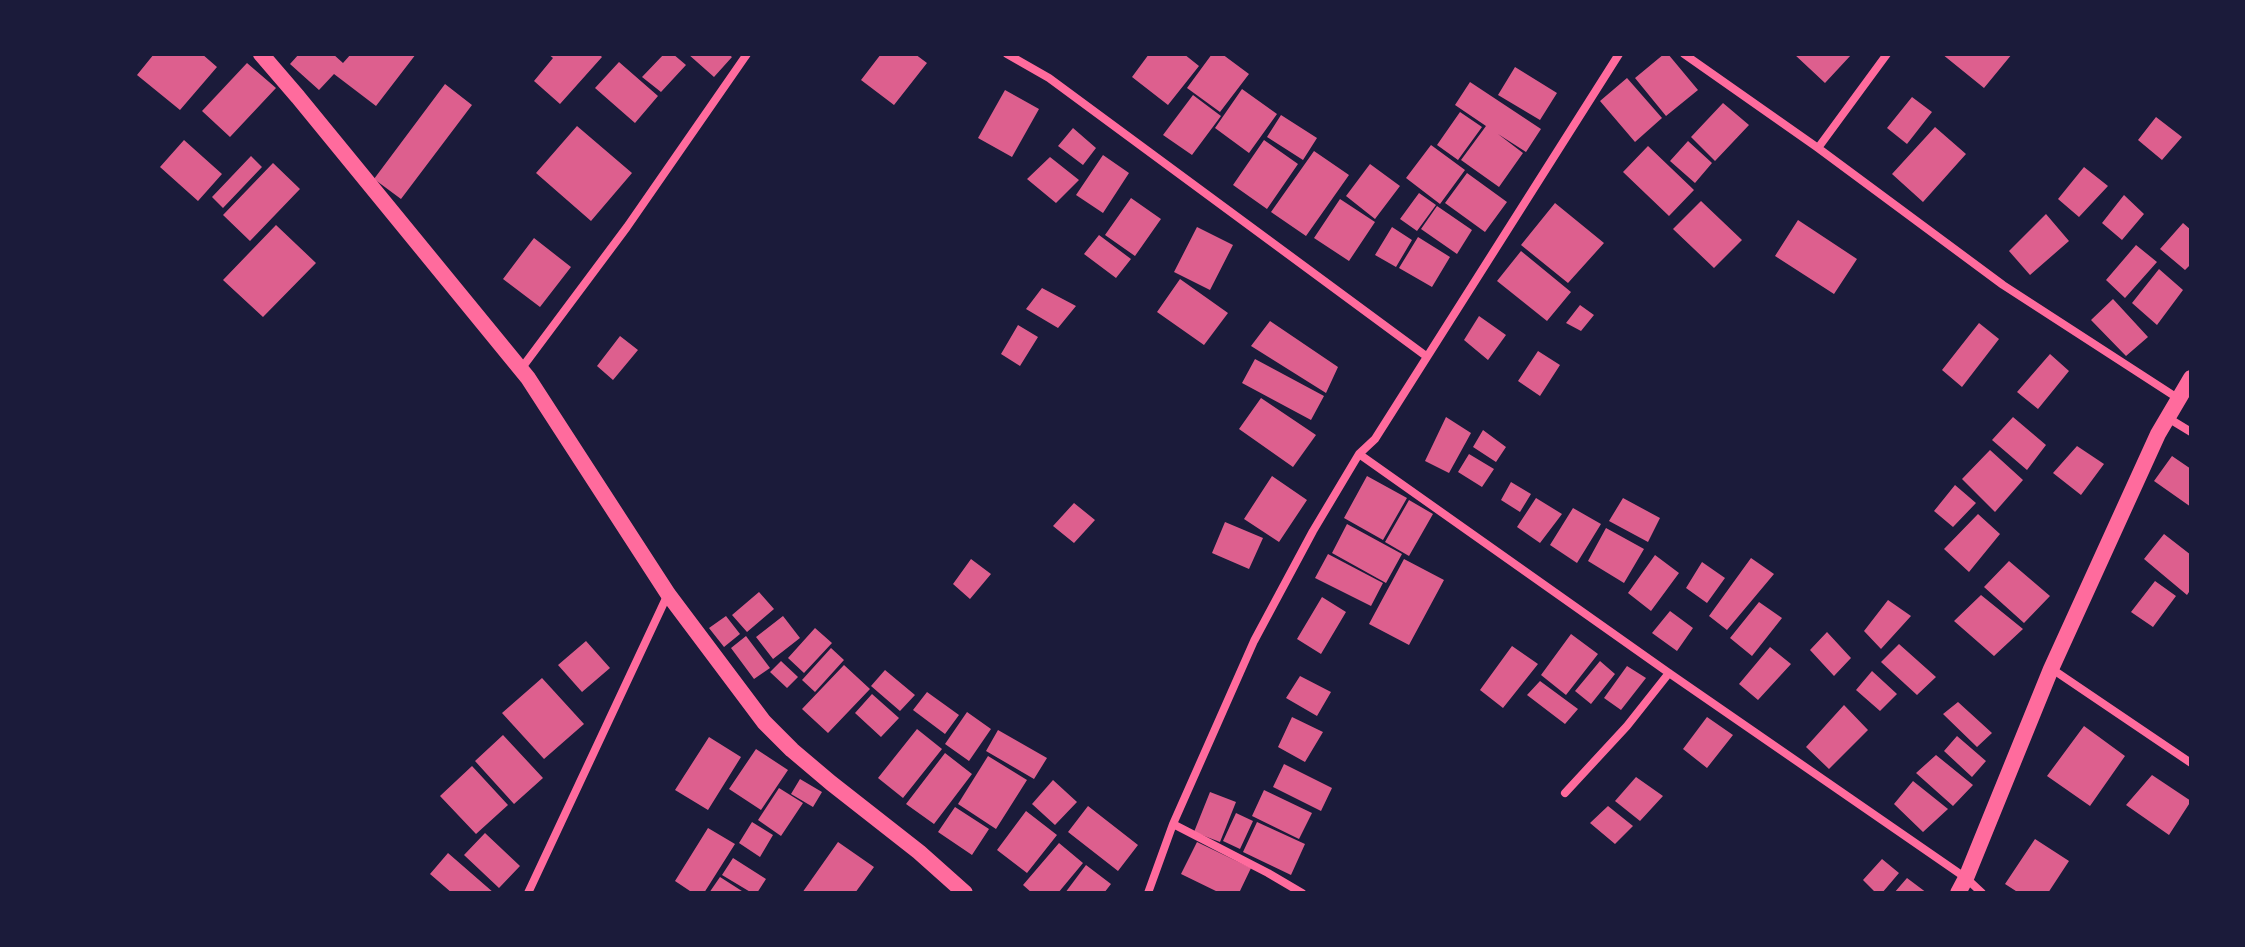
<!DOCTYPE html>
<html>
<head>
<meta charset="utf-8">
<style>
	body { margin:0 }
	#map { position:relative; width:2245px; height:947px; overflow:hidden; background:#1b1b3a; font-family:Montserrat,sans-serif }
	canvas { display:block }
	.frame { position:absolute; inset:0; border:56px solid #1b1b3a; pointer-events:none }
</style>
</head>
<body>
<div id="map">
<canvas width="2245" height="947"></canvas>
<div class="frame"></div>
</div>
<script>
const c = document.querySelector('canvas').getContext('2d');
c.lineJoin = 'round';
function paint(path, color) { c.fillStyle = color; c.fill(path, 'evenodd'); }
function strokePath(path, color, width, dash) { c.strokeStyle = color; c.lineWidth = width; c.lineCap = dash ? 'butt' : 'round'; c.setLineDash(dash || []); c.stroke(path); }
const building = new Path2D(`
	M154 54H202L217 67 180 110 137 75Z
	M299 54H333L343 63 351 54H416L376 106 334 74 319 90 290 64Z
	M548 54H599L602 57 560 104 534 81 553 58Z
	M664 54H673L686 65 661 92 642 77Z
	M688 54H728L732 57 714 77Z
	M881 54H915L927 63 894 105 861 80Z
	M1149 54H1184L1199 66 1168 105 1132 77Z
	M1212 54H1222L1249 74 1220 112 1187 88Z
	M1664 54H1668L1698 90 1666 116 1635 78Z
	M1794 54H1850L1851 55 1825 83Z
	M1942 54H2012L1984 88Z
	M619 62 658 96 635 123 595 88Z
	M247 63 276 88 230 137 202 111Z
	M1515 67 1557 93 1540 120 1498 95Z
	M1627 78 1662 118 1635 142 1600 101Z
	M1470 82 1541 129 1526 152 1498 134 1523 153 1499 187 1461 160 1486 126 1455 105Z
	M445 84 472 105 401 199 374 179Z
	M1242 89 1277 114 1249 153 1215 128Z
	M1005 90 1039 109 1012 157 978 138Z
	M1193 95 1221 116 1192 155 1163 135Z
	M1912 97 1932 112 1907 144 1887 128Z
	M1723 103 1749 125 1715 161 1691 137Z
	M1460 112 1482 127 1458 160 1437 145Z
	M1281 115 1317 138 1303 160 1267 137Z
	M2156 117 2182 137 2162 160 2138 140Z
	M577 126 632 173 591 221 536 173Z
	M1935 127 1966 154 1923 202 1892 174Z
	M1073 128 1096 148 1083 165 1058 146Z
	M184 140 222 174 198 201 160 167Z
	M1264 140 1298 164 1267 209 1233 185Z
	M1688 141 1712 163 1695 183 1670 161Z
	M1431 145 1465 170 1440 204 1406 178Z
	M1648 146 1694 190 1669 216 1623 172Z
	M1314 151 1349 175 1306 236 1271 212Z
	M1103 155 1129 173 1103 213 1076 195Z
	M251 156 262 167 223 208 212 197Z
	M1050 157 1079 180 1056 203 1027 179Z
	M273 163 300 189 250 241 223 215Z
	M1370 164 1400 186 1375 219 1346 196Z
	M2084 167 2108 186 2079 217 2058 199Z
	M1467 173 1507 202 1485 232 1445 203Z
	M1419 193 1436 205 1417 231 1400 219Z
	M2124 195 2144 214 2122 240 2102 223Z
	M1131 198 1161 219 1135 256 1105 235Z
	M1340 199 1375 222 1349 261 1314 238Z
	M1701 201 1742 240 1714 268 1673 229Z
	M1555 203 1604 243 1568 283 1521 245Z
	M1437 206 1472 230 1457 254 1421 229Z
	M2046 214 2069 241 2030 275 2009 251Z
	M1798 220 1857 259 1834 294 1775 256Z
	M2183 223 2191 230V264L2185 270 2160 249Z
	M276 225 316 263 263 317 223 280Z
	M1197 227 1233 245 1210 290 1174 272Z
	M1392 227 1412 240 1396 267 1375 255Z
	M1099 235 1131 259 1116 278 1084 254Z
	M1418 237 1450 257 1432 287 1399 268Z
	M534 238 571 267 540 307 503 279Z
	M2136 245 2157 262 2125 298 2106 280Z
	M1521 251 1571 292 1547 321 1497 281Z
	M2159 269 2183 290 2157 325 2132 303Z
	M1180 279 1228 313 1204 345 1157 312Z
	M1042 288 1076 306 1058 328 1026 309Z
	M2113 299 2148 337 2126 356 2091 320Z
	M1580 305 1594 315 1581 331 1566 323Z
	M1479 316 1506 335 1488 360 1464 340Z
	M1270 321 1338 367 1326 393 1251 346Z
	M1979 323 1999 339 1962 387 1942 370Z
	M1018 325 1038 337 1020 366 1001 354Z
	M620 336 638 350 613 380 597 366Z
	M1538 351 1560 365 1540 396 1518 381Z
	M2050 354 2069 371 2038 409 2017 392Z
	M1255 359 1324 396 1311 420 1242 383Z
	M1261 398 1316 435 1293 467 1239 429Z
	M1446 417 1471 433 1449 473 1425 461Z
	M2013 417 2046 445 2027 470 1992 440Z
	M1483 430 1506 447 1496 462 1473 447Z
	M2077 446 2104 464 2081 495 2053 473Z
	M1990 450 2023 480 1995 512 1962 479Z
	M1469 454 1494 469 1482 487 1458 472Z
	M2172 456 2191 469V507L2154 481Z
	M1272 476 1307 500 1279 542 1244 519Z
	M1367 476 1407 498 1383 540 1344 518Z
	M1511 482 1531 494 1520 512 1501 500Z
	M1955 485 1976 503 1953 527 1934 511Z
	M1536 498 1562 514 1540 543 1517 527Z
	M1623 498 1660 518 1648 542 1609 521Z
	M1409 500 1433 514 1409 556 1385 542Z
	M1074 503 1095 520 1074 543 1053 526Z
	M1573 508 1601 524 1577 563 1550 545Z
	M1978 514 2000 534 1969 572 1944 549Z
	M1225 522 1263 538 1249 569 1212 553Z
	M1347 524 1402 554 1386 583 1332 553Z
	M1606 528 1644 549 1624 583 1588 561Z
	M2164 534 2191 555V589L2187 595 2144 559Z
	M1328 554 1383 583 1371 606 1315 578Z
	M1655 555 1679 573 1651 611 1628 593Z
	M1751 558 1774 574 1727 630 1709 616Z
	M971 559 991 574 970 599 953 584Z
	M1404 559 1444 580 1409 645 1369 624Z
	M2009 561 2050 596 2024 623 1984 587Z
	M1702 562 1725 578 1707 603 1686 588Z
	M2155 581 2176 596 2153 627 2131 612Z
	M759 592 774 609 747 632 732 615Z
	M1981 595 2023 629 1994 656 1954 621Z
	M1322 597 1346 612 1321 654 1297 639Z
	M1888 600 1911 616 1881 649 1864 631Z
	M1759 602 1782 618 1752 656 1730 638Z
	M1670 611 1693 628 1677 651 1652 633Z
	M726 616 740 634 724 647 709 628Z
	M783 616 800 638 773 659 756 637Z
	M815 628 832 643 804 673 788 658Z
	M1827 632 1851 658 1834 676 1810 650Z
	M1571 634 1598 654 1566 695 1541 675Z
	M746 636 770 668 754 679 731 648Z
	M586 641 610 668 582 692 558 665Z
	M1899 644 1936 677 1917 695 1881 662Z
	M1512 646 1538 664 1503 708 1480 690Z
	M1770 647 1791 664 1758 700 1739 684Z
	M831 648 844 660 815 692 802 680Z
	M781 661 798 677 787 688 770 672Z
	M1600 661 1615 674 1591 704 1575 691Z
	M844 665 870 689 828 733 802 709Z
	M1627 666 1646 678 1621 710 1604 698Z
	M885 670 915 695 900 711 871 686Z
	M1872 671 1897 694 1880 711 1856 690Z
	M1300 676 1331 692 1317 716 1286 698Z
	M542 678 584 724 544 759 502 713Z
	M1540 681 1578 709 1565 724 1527 695Z
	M927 692 959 715 945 734 913 710Z
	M872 694 899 718 881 737 855 713Z
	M1958 702 1992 733 1977 747 1943 714Z
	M1844 705 1868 730 1829 769 1806 747Z
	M967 712 991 729 969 761 945 744Z
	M1292 717 1323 732 1305 762 1278 747Z
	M1707 717 1733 735 1707 768 1683 749Z
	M2084 726 2125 756 2090 806 2047 776Z
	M917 729 942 749 903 798 878 778Z
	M998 730 1047 758 1034 779 986 751Z
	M503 735 543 778 514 804 475 761Z
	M1957 736 1986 761 1972 777 1944 751Z
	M709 737 741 757 708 810 675 790Z
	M756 749 788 770 761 810 729 789Z
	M945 753 972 774 934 824 906 804Z
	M1936 755 1973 785 1953 806 1916 773Z
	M988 756 1027 780 996 829 958 804Z
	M1284 764 1332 788 1321 811 1273 787Z
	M472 766 508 805 476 834 440 796Z
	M2152 775 2191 801 2169 835 2126 805Z
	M1636 777 1663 796 1640 821 1615 801Z
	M800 779 822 792 813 807 791 794Z
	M1053 780 1077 802 1055 825 1032 804Z
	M1913 781 1948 809 1923 832 1894 804Z
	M779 788 803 803 781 836 758 820Z
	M1264 790 1312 813 1299 839 1252 816Z
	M1210 792 1236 802 1220 842 1194 832Z
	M1088 806 1138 845 1118 871 1068 832Z
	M1608 806 1633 826 1615 844 1590 823Z
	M955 807 989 829 972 855 938 832Z
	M1026 811 1057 835 1027 873 997 850Z
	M1236 813 1253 821 1240 849 1223 841Z
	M752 822 773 835 760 857 739 843Z
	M1257 822 1305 844 1291 875 1243 852Z
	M708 828 735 844 704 893H693L675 881Z
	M485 833 520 866 499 888 464 855Z
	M2035 839 2069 861 2048 893H2019L2005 884Z
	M838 842 874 867 855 893H802Z
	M1197 842 1251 868 1239 893H1220L1181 874Z
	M1059 843 1083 863 1058 893H1032L1023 885Z
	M448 853 494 893H452L430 874Z
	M733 858 766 879 757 893H752L722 875Z
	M1882 859 1899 873 1882 893H1876L1863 880Z
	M1086 865 1111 884 1104 893H1065Z
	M720 877 745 893H709Z
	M1907 878 1927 893H1894Z`);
const minor = new Path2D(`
	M1007 54 1049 78 1426 356
	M1684 54 1818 148 2003 285 2179 399
	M1818 148 1887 54
	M521 369 627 227 747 54
	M2168 418 2191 432
	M1359 454 1669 673 1966 878 1982 893
	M2052 669 2191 763
	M1565 793 1627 726 1669 673
	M1173 824 1268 873 1302 893
	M528 893 668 594
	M1148 893 1173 824 1254 641 1313 531 1359 454 1375 439 1619 54`);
const secondary = new Path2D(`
	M261 54 298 97 528 378 668 594 764 722 792 750 831 783 919 852 965 893
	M1958 893 1966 878 2051 669 2158 434 2191 378`);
paint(building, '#dd5f8e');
strokePath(minor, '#ff6b9d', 8);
strokePath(secondary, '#ff6b9d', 16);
</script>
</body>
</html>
